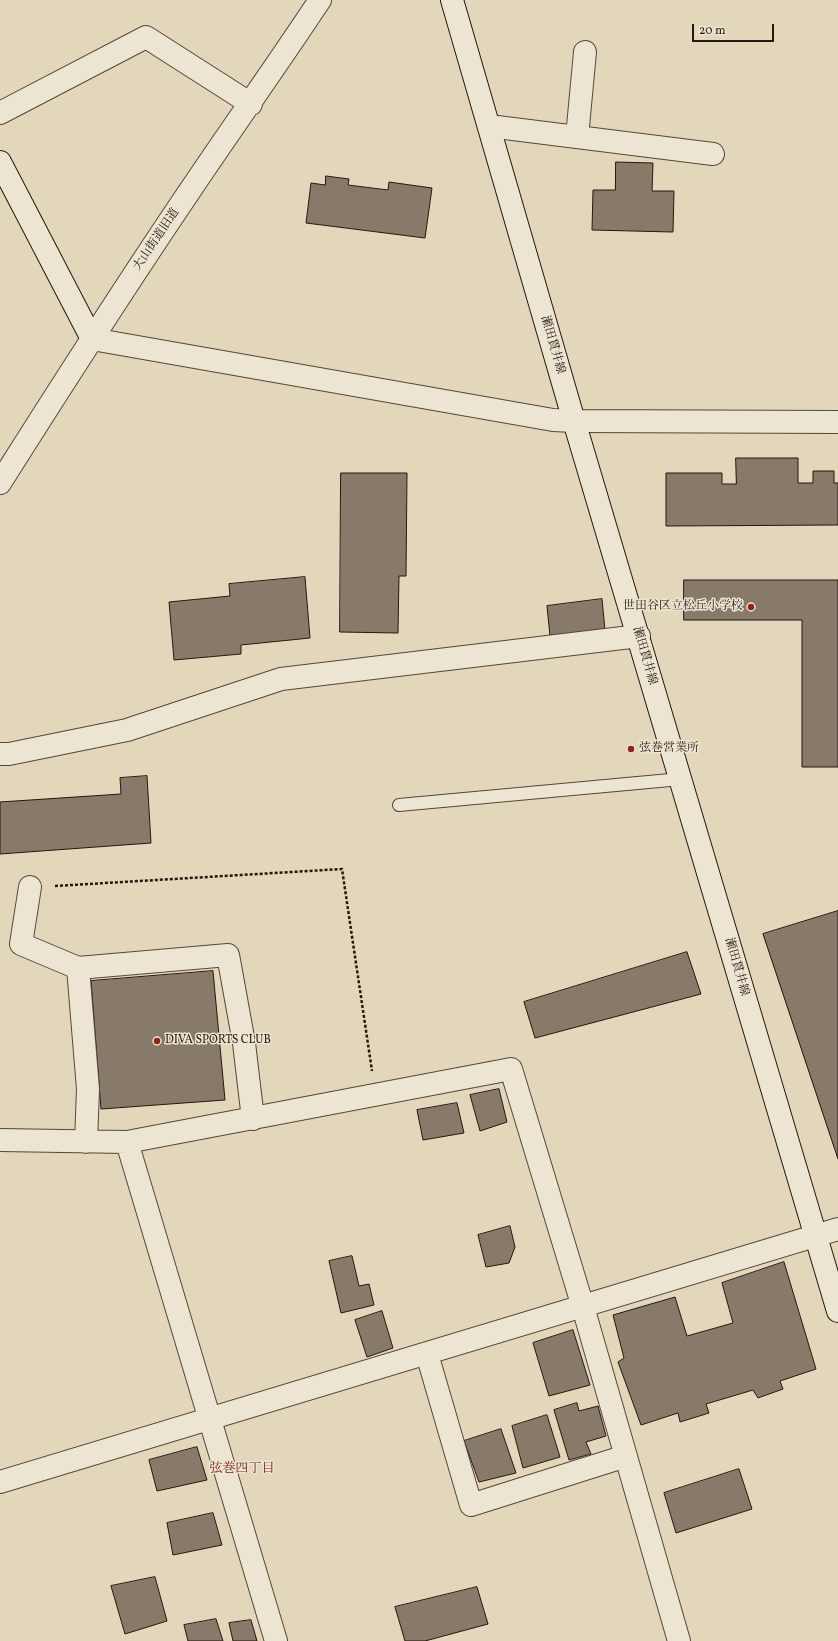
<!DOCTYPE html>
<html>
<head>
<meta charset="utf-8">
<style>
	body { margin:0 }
	#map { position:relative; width:838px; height:1641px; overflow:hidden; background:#e2d7ba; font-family:Vollkorn,serif }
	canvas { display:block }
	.scale { position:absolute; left:692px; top:24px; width:82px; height:18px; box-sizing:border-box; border:2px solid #271610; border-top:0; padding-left:5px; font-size:12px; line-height:14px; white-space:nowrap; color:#271610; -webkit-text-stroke:3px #ece5d2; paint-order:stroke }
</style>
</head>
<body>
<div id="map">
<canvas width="838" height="1641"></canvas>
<div class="scale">20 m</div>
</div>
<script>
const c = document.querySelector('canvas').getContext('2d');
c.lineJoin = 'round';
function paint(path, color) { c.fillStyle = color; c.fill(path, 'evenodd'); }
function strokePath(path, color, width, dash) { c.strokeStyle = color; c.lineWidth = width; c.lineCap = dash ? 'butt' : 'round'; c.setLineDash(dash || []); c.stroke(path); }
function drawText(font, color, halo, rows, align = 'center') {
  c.font = font + ' Vollkorn,"Noto Serif JP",serif'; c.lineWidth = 3; c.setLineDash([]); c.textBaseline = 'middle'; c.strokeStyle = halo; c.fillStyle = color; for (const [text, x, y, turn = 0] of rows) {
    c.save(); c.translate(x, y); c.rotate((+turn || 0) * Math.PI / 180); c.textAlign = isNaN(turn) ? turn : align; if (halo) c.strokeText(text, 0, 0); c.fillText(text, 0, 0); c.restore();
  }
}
const building = new Path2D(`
	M616 162 653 163 652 191H674L673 232 592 230 593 190H615Z
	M326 176 349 179 348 185 388 190 389 182 432 188 425 238 306 223 311 183 325 185Z
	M736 458H798V483H813V471H834V483H838V525L666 526V473H722V484H736Z
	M341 473H407L406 576H399L398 633 340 632Z
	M305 577 310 638 241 645V654L174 660 169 602 230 596 229 584Z
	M684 580H838V767H802V620H684Z
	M602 599 605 630 550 636 547 606Z
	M147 776 151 843 0 854V802L121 794 120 778Z
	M838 911V1159L763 934Z
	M687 952 701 994 535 1038 524 1002Z
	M213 971 225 1100 101 1109 91 981Z
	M499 1089 507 1122 480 1131 470 1095Z
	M457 1103 464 1133 423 1140 417 1110Z
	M510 1226 515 1247 509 1263 486 1267 478 1235Z
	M352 1256 359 1286 369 1284 374 1305 341 1313 329 1261Z
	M784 1262 816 1369 780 1381 783 1389 758 1398 753 1390 706 1404 709 1413 680 1422 678 1413 641 1425 618 1362 624 1358 613 1315 675 1297 687 1336 733 1323 722 1283Z
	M382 1311 393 1348 367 1357 355 1320Z
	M573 1330 590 1385 549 1396 533 1343Z
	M577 1403 579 1411 598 1406 606 1436 586 1442 591 1454 569 1460 554 1410Z
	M547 1415 560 1457 523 1468 512 1426Z
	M501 1429 516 1473 479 1482 464 1441Z
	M197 1447 207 1480 157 1491 149 1460Z
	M739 1469 752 1509 676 1533 664 1493Z
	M213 1513 222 1545 173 1555 167 1523Z
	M155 1577 167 1621 125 1634 111 1586Z
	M477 1587 488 1624 425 1641H405L395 1607Z
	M216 1619 223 1641H188L184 1625Z
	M251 1620 257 1641H233L229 1623Z`);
const path = new Path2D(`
	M55 886 342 869 372 1071`);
const lane = new Path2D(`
	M399 805 681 779`);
const street = new Path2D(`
	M0 113 146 37 251 104
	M489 126 713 154
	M577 137 585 52
	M92 339 553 420 574 421 838 422
	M0 483C62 385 124 288 189 192 232 128 277 65 320 0
	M0 754H9L127 730 281 679 639 636
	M30 887 21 944 78 968 228 955 244 1043 253 1119
	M78 968 88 1089 86 1142
	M0 1140 127 1142 511 1069 583 1307 679 1641
	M127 1142 276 1641
	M427 1354 471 1505 626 1456
	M0 1482 838 1229`);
const secondary = new Path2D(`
	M452 0 574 421 838 1311
	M0 162 92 339`);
const markers = [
	[751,607,4,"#8f2418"],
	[631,749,4,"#8f2418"],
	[157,1041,4,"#8f2418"]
];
const streetNames = [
	["大山街道旧道",157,240,-56],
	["瀬田貫井線",552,345,74],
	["瀬田貫井線",644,656,74],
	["瀬田貫井線",736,967,74]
];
const poiNames = [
	["世田谷区立松丘小学校",743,607,"right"],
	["弦巻営業所",639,749],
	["DIVA SPORTS CLUB",165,1041]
];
const neighbourhoodNames = [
	["弦巻四丁目",242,1470]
];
paint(building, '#887a68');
strokePath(building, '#271610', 1);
strokePath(lane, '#56463a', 14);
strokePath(street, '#56463a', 24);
strokePath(secondary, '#271610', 24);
strokePath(path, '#271610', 2.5, [3, 2]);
strokePath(lane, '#ece5d2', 12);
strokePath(street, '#ece5d2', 22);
strokePath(secondary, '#ece5d2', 22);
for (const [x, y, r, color] of markers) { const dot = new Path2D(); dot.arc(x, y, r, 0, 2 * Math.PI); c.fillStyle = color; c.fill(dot); strokePath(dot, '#ece5d2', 1.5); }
drawText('12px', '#271610', '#ece5d2', streetNames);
drawText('12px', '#271610', '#ece5d2', poiNames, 'left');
drawText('13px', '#7a1f14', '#ece5d2', neighbourhoodNames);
</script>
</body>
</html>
